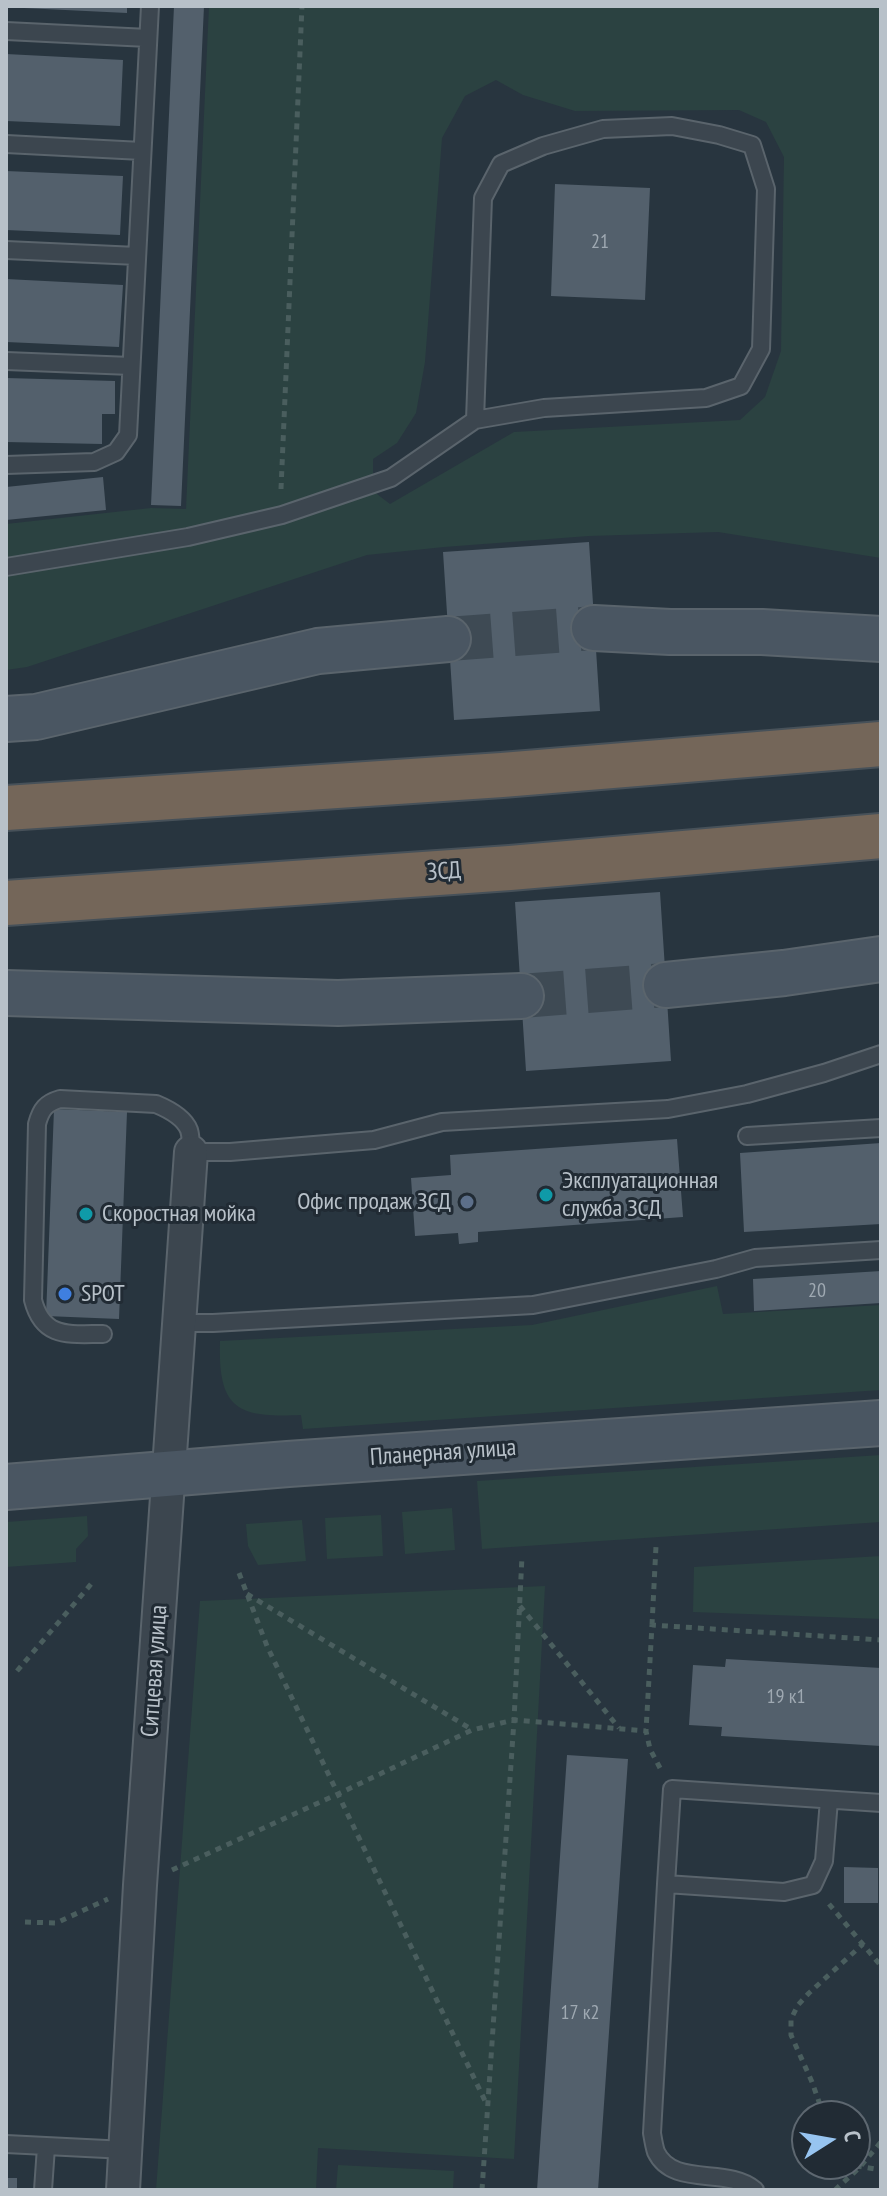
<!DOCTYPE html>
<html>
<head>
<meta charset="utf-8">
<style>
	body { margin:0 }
	#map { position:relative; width:887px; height:2196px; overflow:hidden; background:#28353f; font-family:"PT Sans Narrow",sans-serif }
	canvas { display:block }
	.frame { position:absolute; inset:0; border:8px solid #b8c1c9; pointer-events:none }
	.north { position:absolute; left:791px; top:2100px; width:80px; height:80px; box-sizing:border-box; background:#212b34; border:2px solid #5d6770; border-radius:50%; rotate:79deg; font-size:22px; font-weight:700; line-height:32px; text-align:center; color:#b8c1c9 }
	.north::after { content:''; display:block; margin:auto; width:28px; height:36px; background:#97c4f0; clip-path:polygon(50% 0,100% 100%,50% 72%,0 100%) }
</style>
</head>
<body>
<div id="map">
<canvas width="887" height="2196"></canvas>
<div class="frame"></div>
<div class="north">С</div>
</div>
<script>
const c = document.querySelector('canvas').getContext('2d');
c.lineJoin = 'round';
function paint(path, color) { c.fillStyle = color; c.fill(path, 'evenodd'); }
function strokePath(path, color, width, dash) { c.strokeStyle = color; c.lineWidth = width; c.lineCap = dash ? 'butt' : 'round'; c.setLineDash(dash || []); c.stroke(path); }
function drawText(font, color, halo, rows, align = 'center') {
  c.font = font + ' "PT Sans Narrow",sans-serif'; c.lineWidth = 6; c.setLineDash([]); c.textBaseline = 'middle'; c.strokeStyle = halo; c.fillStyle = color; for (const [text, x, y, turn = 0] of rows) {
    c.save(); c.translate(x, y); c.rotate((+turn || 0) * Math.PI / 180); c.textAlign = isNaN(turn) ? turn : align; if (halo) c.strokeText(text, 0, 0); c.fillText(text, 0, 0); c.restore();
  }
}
const green = new Path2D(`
	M209 6H881V558L718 532 589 536 444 547 367 555 27 667 6 670V524L151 508 186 509ZM496 80 523 95 575 111 739 110 766 122 784 157 781 351 765 397 740 420 514 432 390 504 373 491V459L397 443 416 413 425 362 442 138 465 96Z
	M717 1286 723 1314 881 1305V1390L303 1429 301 1415C237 1418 218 1409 220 1341L532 1325Z
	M881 1455V1522L482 1549 477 1481Z
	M452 1508 455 1550 405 1554 402 1512Z
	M381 1515 383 1556 327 1559 325 1518Z
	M87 1516 88 1536 76 1549V1562L6 1567V1522Z
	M302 1520 306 1561 258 1565 248 1546 246 1524Z
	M881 1556V1619L693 1612 694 1567Z
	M545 1586 514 2159 318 2148 316 2190H156L200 1601Z
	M338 2165 454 2171 453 2190H336Z`);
const building = new Path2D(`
	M24 6H127V13L24 8Z
	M174 6H204L181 506 151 505Z
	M6 54 123 60 120 126 6 121Z
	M6 171 123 176 120 235 6 230Z
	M555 184 650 188 645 300 551 296Z
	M6 279 123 285 119 347 6 342Z
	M6 378 115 381V414H102V444L6 442Z
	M103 477 106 510 6 520V487Z
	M589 542 600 711 454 720 443 552Z
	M660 892 671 1061 526 1071 515 902Z
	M54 1109 127 1112 119 1319 46 1316Z
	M677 1139 683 1217 478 1232V1242L459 1244 458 1233 415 1236 411 1178 451 1175 450 1155Z
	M881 1143V1224L744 1232 740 1153Z
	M881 1271V1303L754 1311 753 1279Z
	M726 1659 881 1668V1746L721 1736 722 1727 689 1725 693 1665 725 1667Z
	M567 1755 628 1759 598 2190H537Z
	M844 1867 878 1868V1903H844Z
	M6 2178H17V2190H6Z`);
const secondaryTunnel = new Path2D(`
	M448 639 594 628
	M521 996 666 985`);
const path = new Path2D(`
	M281 489 302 6
	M239 1573 267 1646 487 2105
	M247 1594 471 1729
	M520 1606 619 1728
	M652 1625 656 1546
	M17 1671 92 1583
	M660 1768 650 1749 646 1731 652 1625 881 1640
	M172 1870 338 1794 472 1730 514 1720 646 1731
	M829 1904 881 1966
	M25 1922 56 1923 108 1899
	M824 2116 812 2082 791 2035V2019L798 2005 809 1993 863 1944
	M844 2164 881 2170
	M482 2190 514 1720 522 1556
	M835 2190 859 2168 881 2142`);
const lane = new Path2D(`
	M6 31 148 38
	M6 144 142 151
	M6 250 137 256
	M6 361 131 366
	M6 465 94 462 116 452 128 435 150 6
	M6 567 188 537 282 515 391 478 475 420 544 408 706 398 741 386 761 349 766 189 752 145 719 135 672 126 603 129 543 146 501 164 483 198 475 420
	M747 1136 881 1128
	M180 1323H213L533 1305 716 1269 755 1258 881 1250
	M103 1334C69 1334 43 1339 33 1300L37 1124C41 1109 46 1103 60 1099L156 1104C168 1109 184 1117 189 1130 191 1136 191 1146 191 1152H230L374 1140 442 1122 668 1109 747 1094 824 1073 881 1054
	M666 1884 672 1789 881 1803
	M6 2144 126 2150
	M43 2190 46 2147
	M755 2190C727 2166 673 2188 656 2152 654 2146 653 2139 652 2133L666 1884 784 1892 813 1885 824 1861 829 1800`);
const street = new Path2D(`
	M123 2190 140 1885 191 1152`);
const secondary = new Path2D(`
	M594 628 670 632H762L881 639
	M6 719 36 717 318 651 448 639
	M666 985 784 973 881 959
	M6 993 338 1003 521 996
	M6 1487 288 1464 881 1423`);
const highway = new Path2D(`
	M6 808 502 775 881 744
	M6 903 510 868 881 836`);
const markers = [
	[546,1195,8,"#0f9aa8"],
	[467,1202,8,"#5c6f8a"],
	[86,1214,8,"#0f9aa8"],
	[65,1294,8,"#3f7fe0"]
];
const numberNames = [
	["21",600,242],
	["20",817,1291],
	["19 к1",786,1697],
	["17 к2",580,2013]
];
const streetNames = [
	["ЗСД",444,872,-4],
	["Планерная улица",443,1453,-4],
	["Ситцевая улица",155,1671,-86]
];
const poiNames = [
	["Эксплуатационная",562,1181],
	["служба ЗСД",562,1209],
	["Офис продаж ЗСД",451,1202,"right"],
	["Скоростная мойка",102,1214],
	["SPOT",81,1294]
];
paint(green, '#2b4241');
paint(building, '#53606c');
strokePath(secondaryTunnel, '#3e4a54', 44, [44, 22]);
strokePath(lane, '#5a646c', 20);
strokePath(street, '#5a646c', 36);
strokePath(secondary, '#5a646c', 48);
strokePath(highway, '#475159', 48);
strokePath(path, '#4a5e5e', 5, [6, 6]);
strokePath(lane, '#3c464f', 16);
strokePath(street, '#3c464f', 32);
strokePath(secondary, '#4a5662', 44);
strokePath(highway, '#746659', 44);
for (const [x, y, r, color] of markers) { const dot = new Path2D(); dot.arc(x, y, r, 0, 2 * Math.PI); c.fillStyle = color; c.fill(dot); strokePath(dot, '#212b34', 3); }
drawText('20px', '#9fa9b2', null, numberNames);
drawText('24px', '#b8c1c9', '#212b34', streetNames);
drawText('24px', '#b8c1c9', '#212b34', poiNames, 'left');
</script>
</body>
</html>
